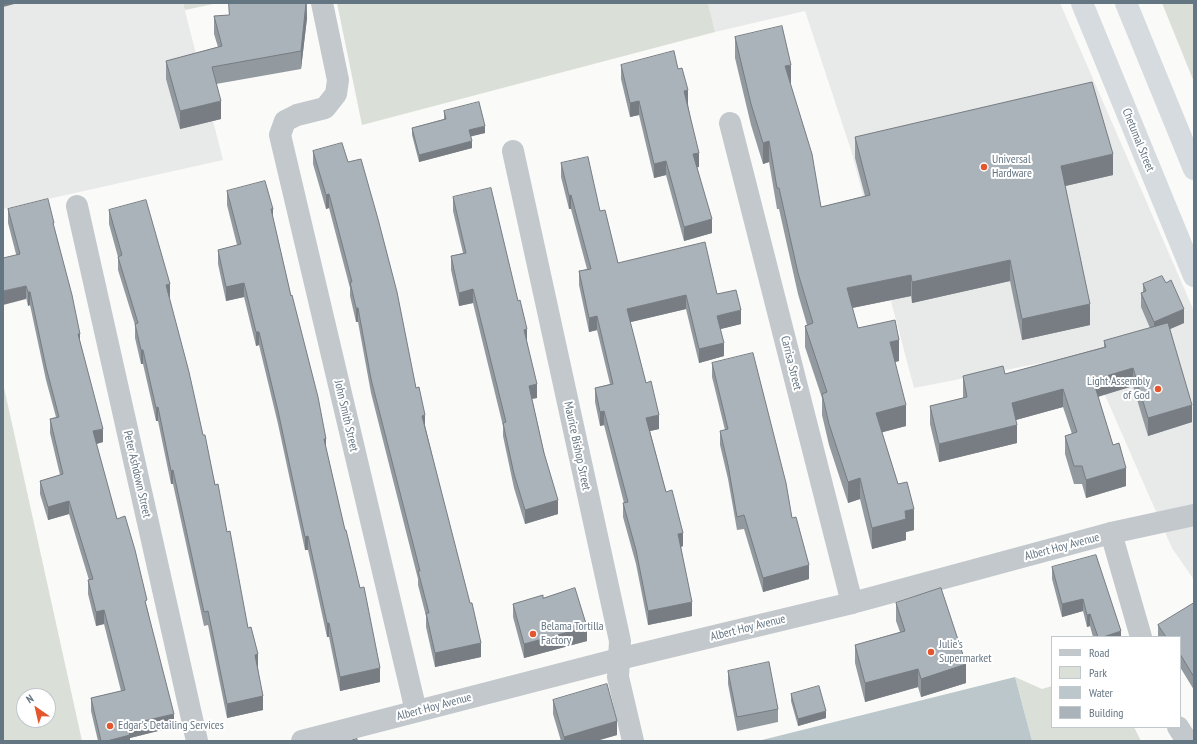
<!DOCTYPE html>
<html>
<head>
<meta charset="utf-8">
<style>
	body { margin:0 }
	#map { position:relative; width:1197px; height:744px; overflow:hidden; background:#fafaf8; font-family:"PT Sans Narrow",sans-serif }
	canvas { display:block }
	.frame { position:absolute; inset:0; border:4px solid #657683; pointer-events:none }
	.legend { position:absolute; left:1051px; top:636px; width:130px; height:92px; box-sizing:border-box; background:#fff; border:1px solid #c1c8cd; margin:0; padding:5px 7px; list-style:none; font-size:12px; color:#657683 }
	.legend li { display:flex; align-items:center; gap:8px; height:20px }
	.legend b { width:20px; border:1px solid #c1c8cd }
	.north { position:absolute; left:16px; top:688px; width:40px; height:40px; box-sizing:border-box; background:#fff; border:1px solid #c1c8cd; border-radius:50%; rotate:326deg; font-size:11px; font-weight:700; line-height:16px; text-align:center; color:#657683 }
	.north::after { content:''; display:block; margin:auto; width:14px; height:18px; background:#e4572e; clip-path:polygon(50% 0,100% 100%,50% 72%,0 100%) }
</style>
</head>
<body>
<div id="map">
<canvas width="1197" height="744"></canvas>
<div class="frame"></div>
<ul class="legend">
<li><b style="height:5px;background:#c3c8cc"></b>Road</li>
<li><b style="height:11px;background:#dadfd7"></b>Park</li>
<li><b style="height:11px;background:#bbc7cb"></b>Water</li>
<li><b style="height:11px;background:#aab3b9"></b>Building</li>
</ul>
<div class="north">N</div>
</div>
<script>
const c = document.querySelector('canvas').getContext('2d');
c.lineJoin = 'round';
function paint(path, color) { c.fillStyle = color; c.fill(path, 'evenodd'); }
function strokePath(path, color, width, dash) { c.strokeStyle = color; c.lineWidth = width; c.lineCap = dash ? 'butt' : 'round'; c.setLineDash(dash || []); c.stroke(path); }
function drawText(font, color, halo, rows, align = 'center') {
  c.font = font + ' "PT Sans Narrow",sans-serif'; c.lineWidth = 4; c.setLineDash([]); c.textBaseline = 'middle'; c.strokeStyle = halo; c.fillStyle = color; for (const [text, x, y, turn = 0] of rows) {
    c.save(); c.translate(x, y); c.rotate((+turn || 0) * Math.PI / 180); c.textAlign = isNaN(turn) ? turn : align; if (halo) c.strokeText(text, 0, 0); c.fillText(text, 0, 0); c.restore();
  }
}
const built = new Path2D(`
	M3 3H183L223 160 3 209Z
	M708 3H1060L1194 311V580L1172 548 1087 354 914 388 851 150 805 11 715 32Z`);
const green = new Path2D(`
	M183 3H218L185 10Z
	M337 3H708L715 32 362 125Z
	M1162 3H1194V82Z
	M3 383 82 741H3ZM24 696H48V720H24Z
	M1015 677 1042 689 1052 686V727H1134L1141 741H1032Z`);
const water = new Path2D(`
	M1015 677 1032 741H758Z`);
const minor = new Path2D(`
	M322 3 338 80 336 94 325 108 297 115 285 121 280 135 416 711
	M730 123 852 603
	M513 151 620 641 618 677 633 741
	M77 206 197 741
	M1111 533 1141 637
	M1178 727 1187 741`);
const tertiary = new Path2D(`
	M302 741 619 659 852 603 1111 533 1194 515`);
const trunk = new Path2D(`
	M1082 3 1194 276
	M1126 3 1194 169`);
const wall = new Path2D(`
	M307 3V18L301 69 216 84 221 119 180 129 166 79V61L218 47 214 34V16L229 15Z
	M735 37 791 86 821 207 865 196 855 158V137L1113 175 1065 186 1090 325 1022 340 1010 281 912 303 911 296 852 308 858 328 899 361 895 362 906 426 882 432 898 484 914 530 906 532V540L872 549 860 499 848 503 829 445 822 415V398L805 347V326L807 325 798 294 779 209H777L769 162 763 164 751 125 735 58Z
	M621 65 678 69 688 104 699 167H697L712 233 684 241 666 175 654 178 639 115 630 117 621 79Z
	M444 111 485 133 470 136 472 148 419 162 412 135V128L444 119Z
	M313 151 348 162 416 388 481 657 435 667 426 627V616L418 585V579L371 393 358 322H356L350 296V288L329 208 326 209 313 164Z
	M561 163 600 211 618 263 717 294 741 324 720 329 724 356 699 363 686 309 630 322 646 383 659 429 650 431 666 492 683 546 681 547 692 616 648 625 636 564 623 517V503H624L604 425 600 426 595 402V388L610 384 597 330 589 332 579 285V271L587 269 571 209H569L561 177Z
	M227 191 273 218 380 682 340 691 329 637H327L308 550H305L278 424 259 345 256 346 244 297 226 301 218 264V250L237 245 227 205Z
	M453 197 527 342 537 398 532 399 558 514 525 524 514 488 503 436V426L473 303 459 306 451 270V256L463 253 453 211Z
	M8 209 54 227 103 442 96 444 117 519 147 607 174 727 130 738V741H98L91 711V698L121 691 104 624 96 626 88 594V580H89L69 514 48 520 40 494V481L60 475 50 433V419L56 417 46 380 30 305 28 306 16 254 8 223Z
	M109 210 170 298H169L227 532 248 628 258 668 263 710 227 718 208 625 204 626 173 484H171L158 421H156L143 364H141L135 338V325L118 270V257L109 224Z
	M1143 284 1184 323 1170 329 1192 422 1148 436 1133 386 1098 397 1126 486 1086 498 1082 484H1074L1065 454V436L1072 434 1063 407 1016 420 1017 443 939 462 930 424V406L963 398V376L1005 374 1104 347V341L1150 328 1141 307V293L1143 292Z
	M712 363 792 518 809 579 763 592 744 529 737 530 728 479 720 445V431L725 430 712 377Z
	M1052 567 1121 637H1093L1090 626 1087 627 1083 611 1062 617 1052 579Z
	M543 598 587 641 524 658 513 617V604Z
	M896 603 966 683 921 697 918 687 865 702 855 663V645L900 632 896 621Z
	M1194 603V690L1180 667V637H1158V625Z
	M728 671 778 709V722L737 731 728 684Z
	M791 694 826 718 798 726 791 701Z
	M553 700 617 735 596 741H561L553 714Z`);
const shadedWall = new Path2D(`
	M3 3H18L3 7Z
	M306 3 307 18 301 69V51Z
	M791 65V86L785 66Z
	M688 90V104H684V91Z
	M221 101V119L180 129V111Z
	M639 101V115L630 117V103Z
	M485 126V133L469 137V130Z
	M472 141V148L419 162V155Z
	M769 141V162L763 164V143Z
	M699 153V167L693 168V154Z
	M1113 154V175L1061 187V166Z
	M666 161V175L654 178V164Z
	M329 194V208L326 209V195Z
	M571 195V209H569V196Z
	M271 209H273V223Z
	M712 219V233L684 241V227Z
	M1010 260V281L912 303V282Z
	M911 275V296L847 309V288Z
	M244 283V297L226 301V287Z
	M170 284V298L166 299V285Z
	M26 286V299L3 305V291Z
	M473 289V303L459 306V293Z
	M28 292H30V305L28 306Z
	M686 295V309L627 323V309Z
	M1090 304V325L1022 340V319Z
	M356 308H358V322H356Z
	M1184 309V323L1154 336V322Z
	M741 310V324L717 330V316Z
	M597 316V330L589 332V318Z
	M527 329V343L524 330Z
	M256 332H259V345L256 346Z
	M78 334H80V347Z
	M899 340V361L890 363V342Z
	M724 343V356L699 363V349Z
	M141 350H143V364H141Z
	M1133 368V386L1093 398V380Z
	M537 384V398L529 399V386Z
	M1063 389V407L1012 421V403Z
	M906 405V426L876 434V413Z
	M1192 405V422L1148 436V418Z
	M158 407V421H156V408Z
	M604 411V425L600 426V412Z
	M425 415V429L422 416Z
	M659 415V429L646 432V418Z
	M1017 425V443L939 462V444Z
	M103 429V442L93 445V431Z
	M324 439H326V453Z
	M1126 468V486L1086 498V480Z
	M173 470V484H171V471Z
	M860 478V499L848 503V482Z
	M558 500V514L525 524V510Z
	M69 501V514L48 520V507Z
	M914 509V530L906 532V540L872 549V528L905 511Z
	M683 533V546L678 548V534Z
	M308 536V550H305V537Z
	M809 565V579L763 592V578Z
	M1083 599V611L1062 617V604Z
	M692 602V616L648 625V611Z
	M104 610V624L96 626V612Z
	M1090 614V626L1087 627V615Z
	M327 623H329V637H327Z
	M587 627V641L524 658V644Z
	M1121 631V637H1103Z
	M481 643V657L435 667V653Z
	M258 654V668L255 669V655Z
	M966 664V683L921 697V679Z
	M380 668V682L340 691V677Z
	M918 669V687L865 702V683Z
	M263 696V710L227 718V704Z
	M826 711V718L798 726V719Z
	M174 714V727L130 738V741H107L127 725Z
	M617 721V735L596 741H564V737Z`);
const building = new Path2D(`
	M229 3H306L301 51 212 67 221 101 180 111 166 61 222 46 214 16 229 15Z
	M782 26 791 65 785 66 812 154 821 207 870 195 855 137 1092 82 1113 154 1061 166 1090 304 1022 319 1010 260 912 282 911 275 847 288 858 328 895 320 899 340 890 342 906 405 876 413 898 484 907 482 914 509 905 511 906 519 872 528 860 478 848 482 829 424 822 394 827 392 805 326 813 323 798 273 779 188H777L769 141 763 143 751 104 735 37Z
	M674 51 678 69 682 68 688 90 684 91 699 153 693 154 712 219 684 227 666 161 654 164 639 101 630 103 621 65Z
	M479 102 485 126 469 130 472 141 419 155 412 128 446 119 444 111Z
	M342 143 348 162 361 159 378 219 397 292 416 388 419 387 425 415 422 416 470 603H472L481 643 435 653 426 613H429L418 571H420L371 379 358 308H356L350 282H352L329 194 326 195 313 151Z
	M588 157 600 211 605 210 618 263 705 242 717 294 736 290 741 310 717 316 724 343 699 349 686 295 627 309 646 383 651 381 659 415 646 418 666 492 672 490 683 533 678 534 692 602 648 611 636 550 623 503 628 502 604 411 600 412 595 388 613 384 597 316 589 318 579 271 591 269 571 195 569 196 561 163Z
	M265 181 273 209H271L291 296 292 295 318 397 326 439H324L345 530H346L360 588 364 587 380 668 340 677 329 623H327L308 536 305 537 278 411 259 332H256L244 283 226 287 218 250 241 244 227 191Z
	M491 188 518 301 520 300 527 329 524 330 537 384 529 386 544 453 558 500 525 510 514 474 503 423 506 422 473 289 459 293 451 256 466 253 453 197Z
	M48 199 54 223H53L72 295 80 334H78L103 429 93 431 117 519 125 516 135 550 147 600 145 601 174 714 127 725 130 735 107 741H101L91 698 125 690 104 610 96 612 88 580 93 579 69 501 48 507 40 481 63 474 50 419 59 417 46 367 30 292H28L26 286 3 291V258L20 254 8 209Z
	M146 200 170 284 166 285 189 372 203 435H205L215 485 218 484 227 532 230 531 248 628 251 627 258 654 255 655 263 696 227 704 208 611 204 612 173 470 171 471 158 407 156 408 143 350H141L135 324 138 323 118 257 122 255 109 210Z
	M1162 276 1166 283 1171 280 1184 309 1154 322 1141 293 1146 291 1143 284Z
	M1168 323 1192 405 1148 418 1133 368 1093 380 1113 445 1119 443 1126 468 1086 480 1082 466H1074L1065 436 1077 432 1063 389 1012 403 1017 425 939 444 930 406 967 397 963 376 1003 366 1005 374 1106 347 1104 341Z
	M753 353 786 483 792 518 796 517 809 565 763 578 744 515 737 517 728 465 720 431 728 429 712 363Z
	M1096 555 1121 631 1103 637H1098L1090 614 1087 615 1083 599 1062 604 1052 567Z
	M575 588 587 627 524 644 513 604 543 595V598Z
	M941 588 966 664 921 679 918 669 865 683 855 645 905 631 896 603Z
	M1194 603V677L1180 654V637H1166L1158 625Z
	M769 662 778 709 737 717 728 671Z
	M607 684 617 721 564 737 553 700Z
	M819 686 826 711 798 719 791 694Z
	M357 739V741H349Z`);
const markers = [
	[984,167,4,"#e4572e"],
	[1158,389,4,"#e4572e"],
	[533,634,4,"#e4572e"],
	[931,652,4,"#e4572e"],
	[110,726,4,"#e4572e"]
];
const streetNames = [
	["Chetumal Street",1138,140,68],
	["Carrisa Street",791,363,76],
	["John Smith Street",346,416,77],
	["Maurice Bishop Street",577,446,78],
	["Peter Ashdown Street",137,474,77],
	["Albert Hoy Avenue",1062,547,-15],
	["Albert Hoy Avenue",748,628,-14],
	["Albert Hoy Avenue",434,707,-15]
];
const poiNames = [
	["Universal",992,160],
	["Hardware",992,174],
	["Light Assembly",1150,382,"right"],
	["of God",1150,396,"right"],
	["Belama Tortilla",541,627],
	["Factory",541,641],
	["Julie's",939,645],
	["Supermarket",939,659],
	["Edgar's Detailing Services",118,726]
];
paint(built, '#e8e9e9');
paint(green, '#dadfd7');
paint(water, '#bbc7cb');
strokePath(minor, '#c3c8cc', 22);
strokePath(tertiary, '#c3c8cc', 22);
strokePath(trunk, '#d6dbdf', 22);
paint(wall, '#929a9f');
paint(shadedWall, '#777d82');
paint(building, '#aab3b9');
strokePath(building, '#777d82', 1);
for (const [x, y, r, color] of markers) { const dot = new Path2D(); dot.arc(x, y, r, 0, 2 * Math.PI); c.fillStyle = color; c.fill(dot); strokePath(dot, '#fff', 1.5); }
drawText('12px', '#657683', '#fff', streetNames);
drawText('12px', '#657683', '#fff', poiNames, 'left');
</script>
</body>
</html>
